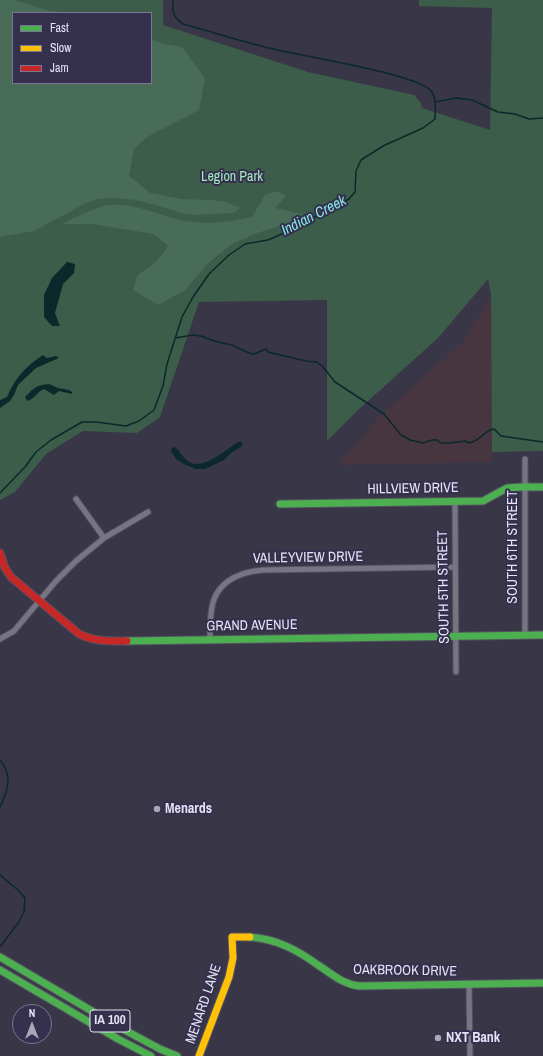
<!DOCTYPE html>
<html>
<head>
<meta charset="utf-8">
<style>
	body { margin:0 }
	#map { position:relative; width:543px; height:1056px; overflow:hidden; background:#393647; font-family:"Archivo Narrow",sans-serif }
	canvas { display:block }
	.legend { position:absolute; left:12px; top:12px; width:140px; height:72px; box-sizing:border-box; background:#34304d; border:1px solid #7a7790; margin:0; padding:5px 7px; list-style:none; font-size:12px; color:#e4e2f4 }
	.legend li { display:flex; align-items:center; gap:8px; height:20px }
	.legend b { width:20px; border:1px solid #7a7790 }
	.north { position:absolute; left:12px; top:1004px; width:40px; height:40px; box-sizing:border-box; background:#34304d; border:1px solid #7a7790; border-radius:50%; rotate:0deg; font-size:11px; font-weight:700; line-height:16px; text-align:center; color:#e4e2f4 }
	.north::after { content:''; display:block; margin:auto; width:14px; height:18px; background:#a8a6b7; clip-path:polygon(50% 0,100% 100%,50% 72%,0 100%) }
</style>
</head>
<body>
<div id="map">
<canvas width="543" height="1056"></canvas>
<ul class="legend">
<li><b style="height:5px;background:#4caf50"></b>Fast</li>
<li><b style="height:5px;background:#ffc107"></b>Slow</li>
<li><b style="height:5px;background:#c62828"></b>Jam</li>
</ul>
<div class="north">N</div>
</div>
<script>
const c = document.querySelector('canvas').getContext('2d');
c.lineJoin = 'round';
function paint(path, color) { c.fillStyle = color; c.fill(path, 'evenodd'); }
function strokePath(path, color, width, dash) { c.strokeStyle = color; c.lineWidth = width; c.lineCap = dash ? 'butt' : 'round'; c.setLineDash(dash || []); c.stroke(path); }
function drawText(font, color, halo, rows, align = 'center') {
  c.font = font + ' "Archivo Narrow",sans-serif'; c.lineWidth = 4; c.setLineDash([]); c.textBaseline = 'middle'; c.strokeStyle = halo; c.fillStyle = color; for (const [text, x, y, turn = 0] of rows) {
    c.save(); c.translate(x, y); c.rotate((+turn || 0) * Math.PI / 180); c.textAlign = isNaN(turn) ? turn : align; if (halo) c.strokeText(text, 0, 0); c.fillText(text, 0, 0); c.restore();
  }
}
const industrial = new Path2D(`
	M491 294 492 462 338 465 379 417 466 339Z`);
const green = new Path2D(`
	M0 0H163V25L308 72 414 95 421 103 422 108 490 130 492 8 419 6V0H543V451L492 452 491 294 488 279 438 338 358 410 327 441V300L199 302 160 417 137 433 83 431 46 454 15 492 0 500ZM13 13H151V83H13Z`);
const forest = new Path2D(`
	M0 0H15L49 11 73 13H13V83H151V39L160 43 182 47 205 78 199 110 147 137 134 149 129 176 150 193 182 199 211 200 226 202 240 208 234 213 193 215 185 214 159 206 136 200 114 198 97 199 84 204 34 231 0 237Z
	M276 191 286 196 275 208 302 214 289 223 254 234 232 244 208 263 185 290 158 305 133 290 137 276 157 261 168 246 154 234 92 224H62C75 218 91 209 104 206 130 200 160 216 185 221 208 225 230 222 252 217L265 195Z`);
const water = new Path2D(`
	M67 262 75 264 74 273 63 284 55 313 60 326H52L44 317V295L52 278Z
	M43 355 47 358 56 356 59 358 36 368 18 385 14 395 10 401 0 408V400L7 397C15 378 26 366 43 355Z
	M49 384 58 388 69 390 72 392V394L59 391 54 395 44 389C37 392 35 399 27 401L25 397C34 388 36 385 49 384Z
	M238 442H242V446L231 453 224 460 205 469H196L184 464 176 459 171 451 172 448 175 447C180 451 184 459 188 461 201 472 227 449 238 442Z`);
const stream = new Path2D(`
	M435 102 456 98 472 100 498 112 515 114 529 119 543 118
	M175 338 193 335 201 336 214 341 232 345 249 353 254 354 266 349 268 352 306 361 317 362 323 367 335 382 384 414 401 435 410 440 423 443 432 440H437L441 443H450L465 441 469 443C481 441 484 430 494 429L501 436 543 442
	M0 493 25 467 36 452 51 440 82 422H96L126 426 139 421 154 410 163 386 167 364 182 317 193 297 209 274 229 255 245 244 268 240 291 230 349 199 355 192 356 171 361 160 383 146 423 128 435 119C435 111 437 99 432 92 420 74 300 56 274 49 243 42 213 32 183 24 173 17 172 12 173 0
	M0 760C13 775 8 791 0 807
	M0 875 18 890 25 898 24 912 18 923 0 947`);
const street = new Path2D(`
	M525 459V635
	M76 499 104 538
	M455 501 456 672
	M0 639 14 631 56 581 76 561 104 538 148 512
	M210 639C210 631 210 622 211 614 213 584 236 572 263 570L455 567
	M469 985 470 1056`);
const fast = new Path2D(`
	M280 504 483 501 507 488 522 487H543
	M127 641 543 635
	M250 937C277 939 297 950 318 965 332 974 342 984 359 986L543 983
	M0 957 119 1027 160 1049 177 1056
	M0 970 118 1039 151 1056`);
const slow = new Path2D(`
	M199 1056 229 977 233 958 232 937H250`);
const jam = new Path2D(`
	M0 553 5 568 11 577 79 634C96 642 109 641 127 641`);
const markers = [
	[157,809,4,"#a8a6b7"],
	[438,1038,4,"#a8a6b7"]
];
const shields = [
	[110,1021,40]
];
const shieldNames = [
	["IA 100",110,1021]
];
const parkNames = [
	["Legion Park",232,177]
];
const streetNames = [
	["HILLVIEW DRIVE",413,489,-1],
	["SOUTH 6TH STREET",513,547,-90],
	["VALLEYVIEW DRIVE",308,558,-1],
	["SOUTH 5TH STREET",444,587,-91],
	["GRAND AVENUE",252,626,-1],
	["OAKBROOK DRIVE",405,971,1],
	["MENARD LANE",204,1004,-71]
];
const poiNames = [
	["Menards",165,809],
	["NXT Bank",446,1038]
];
const waterNames = [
	["Indian Creek",314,216,-27]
];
paint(industrial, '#473640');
paint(green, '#3c5d4a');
paint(forest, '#496c58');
paint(water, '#0b292b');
strokePath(stream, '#0b292b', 1.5);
strokePath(street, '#545261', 7);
strokePath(fast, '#545261', 9);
strokePath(slow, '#545261', 9);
strokePath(jam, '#545261', 9);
strokePath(street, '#767581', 5);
strokePath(fast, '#4caf50', 7);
strokePath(slow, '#ffc107', 7);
strokePath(jam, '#c62828', 7);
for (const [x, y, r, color] of markers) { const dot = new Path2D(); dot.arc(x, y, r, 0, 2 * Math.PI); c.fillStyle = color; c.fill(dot); strokePath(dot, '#34304d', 1.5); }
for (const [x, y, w] of shields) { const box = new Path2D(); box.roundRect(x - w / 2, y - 11, w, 22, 3); c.fillStyle = '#34304d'; c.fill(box); strokePath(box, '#e4e2f4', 1); }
drawText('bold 13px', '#e4e2f4', null, shieldNames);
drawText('14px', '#a4eabd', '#34304d', parkNames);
drawText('14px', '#e4e2f4', '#34304d', streetNames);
drawText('bold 14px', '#e4e2f4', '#34304d', poiNames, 'left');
drawText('italic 15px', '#85e8e8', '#34304d', waterNames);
</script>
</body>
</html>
